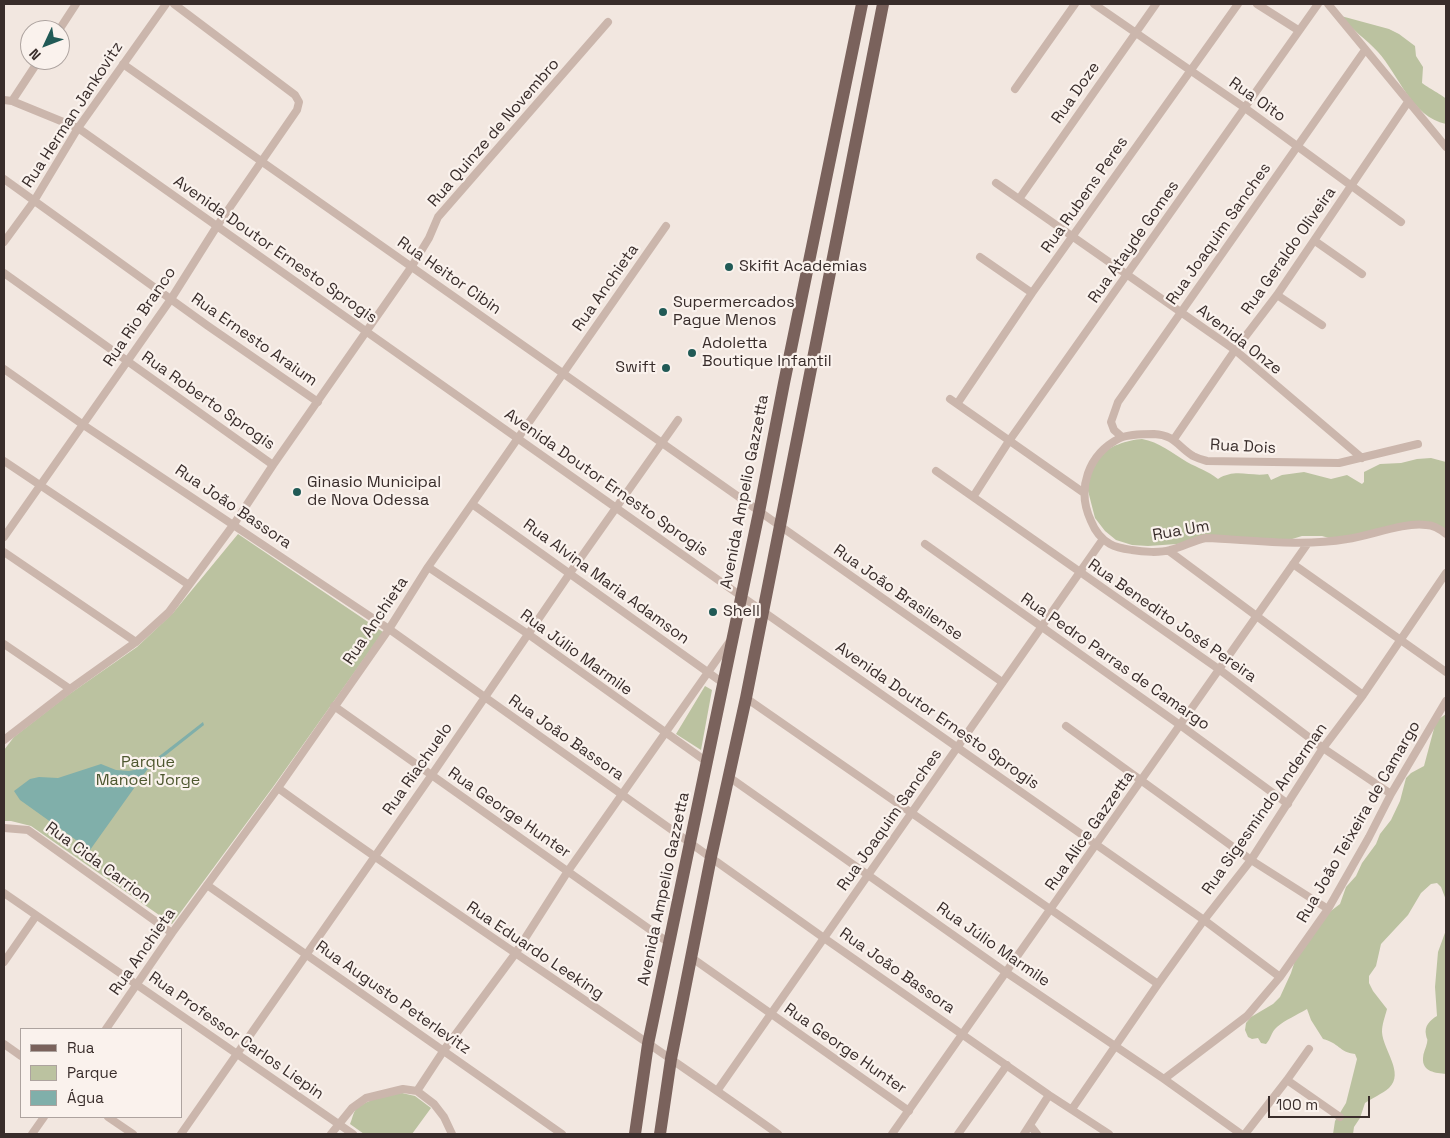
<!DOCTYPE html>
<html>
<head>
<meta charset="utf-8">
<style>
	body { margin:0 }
	#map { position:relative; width:1450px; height:1138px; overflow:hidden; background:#f2e7e0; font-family:"Space Grotesk",sans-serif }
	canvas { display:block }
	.frame { position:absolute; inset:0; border:5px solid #392d2b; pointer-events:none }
	.legend { position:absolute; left:20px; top:1028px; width:162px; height:90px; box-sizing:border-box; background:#faf2ed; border:1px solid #ada39f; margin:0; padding:6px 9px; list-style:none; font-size:15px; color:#392d2b }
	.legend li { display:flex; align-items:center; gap:10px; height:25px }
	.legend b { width:25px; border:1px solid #ada39f }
	.north { position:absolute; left:20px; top:20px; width:50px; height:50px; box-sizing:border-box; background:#faf2ed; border:1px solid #ada39f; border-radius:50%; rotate:227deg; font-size:14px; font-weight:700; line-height:20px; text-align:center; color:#392d2b }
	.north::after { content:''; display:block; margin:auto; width:18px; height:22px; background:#215a56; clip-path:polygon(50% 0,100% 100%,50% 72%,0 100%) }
	.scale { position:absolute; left:1268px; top:1096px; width:102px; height:22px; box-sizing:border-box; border:2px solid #392d2b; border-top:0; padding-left:6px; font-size:15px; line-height:18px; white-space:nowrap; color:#392d2b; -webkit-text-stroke:4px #faf2ed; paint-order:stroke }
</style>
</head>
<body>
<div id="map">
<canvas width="1450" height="1138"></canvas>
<div class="frame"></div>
<ul class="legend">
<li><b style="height:6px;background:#7a625c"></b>Rua</li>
<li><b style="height:14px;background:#bbc2a0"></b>Parque</li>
<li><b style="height:14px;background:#80afaa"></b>Água</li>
</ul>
<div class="north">N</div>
<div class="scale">100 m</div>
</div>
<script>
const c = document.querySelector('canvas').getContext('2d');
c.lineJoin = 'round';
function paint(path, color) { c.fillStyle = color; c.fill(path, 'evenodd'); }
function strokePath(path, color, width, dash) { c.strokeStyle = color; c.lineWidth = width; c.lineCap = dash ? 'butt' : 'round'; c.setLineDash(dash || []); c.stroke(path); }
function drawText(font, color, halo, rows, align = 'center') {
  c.font = font + ' "Space Grotesk",sans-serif'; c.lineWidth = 4.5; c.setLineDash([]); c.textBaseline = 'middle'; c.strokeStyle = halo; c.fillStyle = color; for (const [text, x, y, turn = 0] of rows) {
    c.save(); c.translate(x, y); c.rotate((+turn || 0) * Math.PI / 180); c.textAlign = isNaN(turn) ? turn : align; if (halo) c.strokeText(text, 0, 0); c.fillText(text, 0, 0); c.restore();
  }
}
const green = new Path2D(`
	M1341 16 1389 29 1399 34 1415 46 1416 56 1423 67 1422 83C1427 87 1444 96 1446 99 1448 106 1446 117 1446 124 1412 117 1398 74 1378 52 1366 39 1352 30 1341 16Z
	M1142 439C1159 442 1172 453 1187 462 1198 468 1208 471 1218 479 1236 468 1249 477 1268 474L1271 480 1282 475 1304 472 1331 479 1347 475 1362 484 1364 482V472L1380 464 1401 463 1417 459 1431 458 1446 462V531L1423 523 1336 540 1322 536H1302L1276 544 1224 536 1177 544 1148 546 1132 545 1116 540 1105 531 1095 518 1086 483C1091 475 1094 465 1099 458 1107 446 1128 440 1142 439Z
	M238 534 383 632 273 787 172 924 31 826 11 821H4V750L14 737 68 695 137 647 173 613Z
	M705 686 712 690 701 750 676 734Z
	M1446 714V900L1441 887 1437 883 1431 884 1421 893 1408 915 1381 944 1376 966 1369 976V983L1373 991 1387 1009C1385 1017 1382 1024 1382 1032 1383 1050 1405 1073 1389 1088 1382 1094 1372 1098 1365 1103L1360 1118 1354 1127 1353 1134H1333L1335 1121 1346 1103 1357 1059 1355 1054C1339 1052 1339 1043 1323 1039L1311 1020 1307 1009C1297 1015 1285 1020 1277 1027 1271 1032 1271 1039 1266 1044L1261 1043 1258 1038 1252 1039 1248 1037 1245 1030 1246 1023 1251 1017 1273 1004 1280 997 1291 973 1299 948 1319 920 1340 904 1346 887 1356 876 1362 863 1376 844 1380 834 1391 820 1400 801 1406 778 1411 773 1424 766 1436 721Z
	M1446 930V1074C1436 1073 1422 1072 1423 1058 1423 1053 1426 1048 1427 1043 1428 1037 1427 1041 1426 1035 1424 1026 1430 1020 1437 1016L1435 987 1438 952Z
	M402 1093 415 1096 431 1108 412 1134 405 1133 404 1134H364L350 1124C352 1120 353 1113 356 1109 368 1099 387 1095 402 1093Z`);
const water = new Path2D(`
	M203 722 204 725 147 770 90 850 20 800 14 791 30 779 39 777 58 778 101 764 116 770 129 771 144 768Z`);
const minor = new Path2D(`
	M1094 4 1245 108 1401 222
	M1257 4 1298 30
	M1328 4 1446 147
	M59 30 76 4
	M123 64 1002 682
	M1015 89 1075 4
	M4 100 12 101 78 128 741 596 1204 920 1280 977
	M12 101 39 60
	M4 179 208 326 318 402
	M996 183 1235 350 1362 458
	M1019 199 1156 4
	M1315 241 1362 274
	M4 242 34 201 78 128 166 4
	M980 257 1032 293
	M4 273 273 465
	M1277 295 1322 325
	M4 369 82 424 389 629 824 938 1049 1095 1109 1134
	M950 399 1084 493
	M957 404 1032 293 1238 4
	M1122 437 1114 430 1111 422 1118 402 1365 50
	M1174 439 1235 350 1277 295 1408 102
	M1418 444 1339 463 1207 461C1203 460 1197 458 1193 456 1178 447 1175 435 1154 434 1144 434 1129 434 1120 438 1088 454 1076 489 1091 521 1095 531 1101 539 1110 544 1117 548 1125 549 1132 550 1143 552 1160 553 1170 550 1183 547 1194 540 1206 538 1253 540 1301 547 1347 539 1370 536 1403 522 1426 525 1433 525 1440 529 1446 534
	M4 461 189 585
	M936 471 1220 670 1323 748 1391 794
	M973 497 1009 441 1318 4
	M472 504 723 683
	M4 537 171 299 217 226 297 110 299 102 295 95 174 4
	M925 544 1180 725 1288 804
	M1169 551 1363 695
	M4 552 136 642
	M1293 564 1446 672
	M428 567 528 634 707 762
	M4 644 70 689
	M746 698 1158 984
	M334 706 669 943
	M1066 726 1251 860 1328 909
	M4 740 70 689 136 642 169 612 234 524 273 465 412 266 429 238 438 217 608 22
	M729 777 1007 973 1164 1079 1241 1134
	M278 788C442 907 613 1016 778 1134
	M4 828 28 830 172 933
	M207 885 562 1134
	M4 893 353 1134
	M692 958 909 1111
	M4 962 36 916
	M106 1029 172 933 278 788 389 629 428 567 666 226
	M4 1044 21 1056
	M1164 1079 1247 1016 1280 977 1328 909 1369 837 1391 794 1446 701
	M1287 1080 1340 1117
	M417 1091 444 1050 515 954 568 871 730 641
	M717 1091 1103 539
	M1072 1109 1158 984 1204 920 1251 860 1323 748 1363 695 1446 573
	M108 1117 133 1134
	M1030 1125 1037 1134
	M32 1134 44 1117
	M181 1134 431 776 570 573 678 420
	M331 1134 352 1108 366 1098 403 1089 417 1091 434 1104 444 1117 452 1134
	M892 1134 1308 543
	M958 1134 1007 1065
	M1024 1134 1049 1095
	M1245 1134 1287 1080 1309 1049`);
const primary = new Path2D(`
	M635 1134 648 1044 759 512 784 383 862 4
	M660 1134 671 1059 711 857 746 698 883 4`);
const markers = [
	[729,267,5,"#215a56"],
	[663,312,5,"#215a56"],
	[692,353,5,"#215a56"],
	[666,368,5,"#215a56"],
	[297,492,5,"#215a56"],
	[713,612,5,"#215a56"]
];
const streetNames = [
	["Rua Doze",1076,93,-55],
	["Rua Oito",1257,100,35],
	["Rua Herman Jankovitz",73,115,-57],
	["Rua Quinze de Novembro",494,133,-49],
	["Rua Rubens Peres",1085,195,-55],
	["Rua Joaquim Sanches",1219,234,-55],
	["Rua Atayde Gomes",1134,242,-55],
	["Avenida Doutor Ernesto Sprogis",275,250,35],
	["Rua Geraldo Oliveira",1289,251,-55],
	["Rua Heitor Cibin",449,276,35],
	["Rua Anchieta",606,288,-55],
	["Rua Rio Branco",140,317,-56],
	["Rua Ernesto Araium",254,340,35],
	["Avenida Onze",1239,340,38],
	["Rua Roberto Sprogis",208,401,35],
	["Rua Dois",1243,447,3],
	["Avenida Doutor Ernesto Sprogis",606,483,35],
	["Avenida Ampelio Gazzetta",745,492,-79],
	["Rua João Bassora",233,507,34],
	["Rua Um",1181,531,-10],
	["Rua Alvina Maria Adamson",606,582,36],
	["Rua João Brasilense",898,593,35],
	["Rua Anchieta",376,621,-56],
	["Rua Benedito José Pereira",1172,621,35],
	["Rua Júlio Marmile",576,653,36],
	["Rua Pedro Parras de Camargo",1115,662,35],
	["Avenida Doutor Ernesto Sprogis",937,716,35],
	["Rua João Bassora",566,738,35],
	["Rua Riachuelo",418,769,-55],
	["Rua Sigesmindo Anderman",1265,809,-55],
	["Rua George Hunter",509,813,35],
	["Rua Joaquim Sanches",890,820,-55],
	["Rua João Teixeira de Camargo",1359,822,-60],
	["Rua Alice Gazzetta",1090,831,-55],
	["Rua Cida Carrion",98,863,36],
	["Avenida Ampelio Gazzetta",664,889,-78],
	["Rua Júlio Marmile",993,945,35],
	["Rua Eduardo Leeking",535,951,34],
	["Rua Anchieta",143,952,-55],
	["Rua João Bassora",897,971,35],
	["Rua Augusto Peterlevitz",393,998,35],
	["Rua Professor Carlos Liepin",236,1036,35],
	["Rua George Hunter",845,1049,35]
];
const poiNames = [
	["Skifit Academias",739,267],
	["Supermercados",673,303],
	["Pague Menos",673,321],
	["Adoletta",702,344],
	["Boutique Infantil",702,362],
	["Swift",656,368,"right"],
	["Ginasio Municipal",307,483],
	["de Nova Odessa",307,501],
	["Shell",723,612]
];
const parkNames = [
	["Parque",148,763],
	["Manoel Jorge",148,781]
];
paint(green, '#bbc2a0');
paint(water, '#80afaa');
strokePath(minor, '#cbb6ac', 8);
strokePath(primary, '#7a625c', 12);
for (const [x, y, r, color] of markers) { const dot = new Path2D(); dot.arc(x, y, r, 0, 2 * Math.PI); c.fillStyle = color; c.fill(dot); strokePath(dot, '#faf2ed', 2); }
drawText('16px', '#392d2b', '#faf2ed', streetNames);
drawText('16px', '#392d2b', '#faf2ed', poiNames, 'left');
drawText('16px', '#4d572f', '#faf2ed', parkNames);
</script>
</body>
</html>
